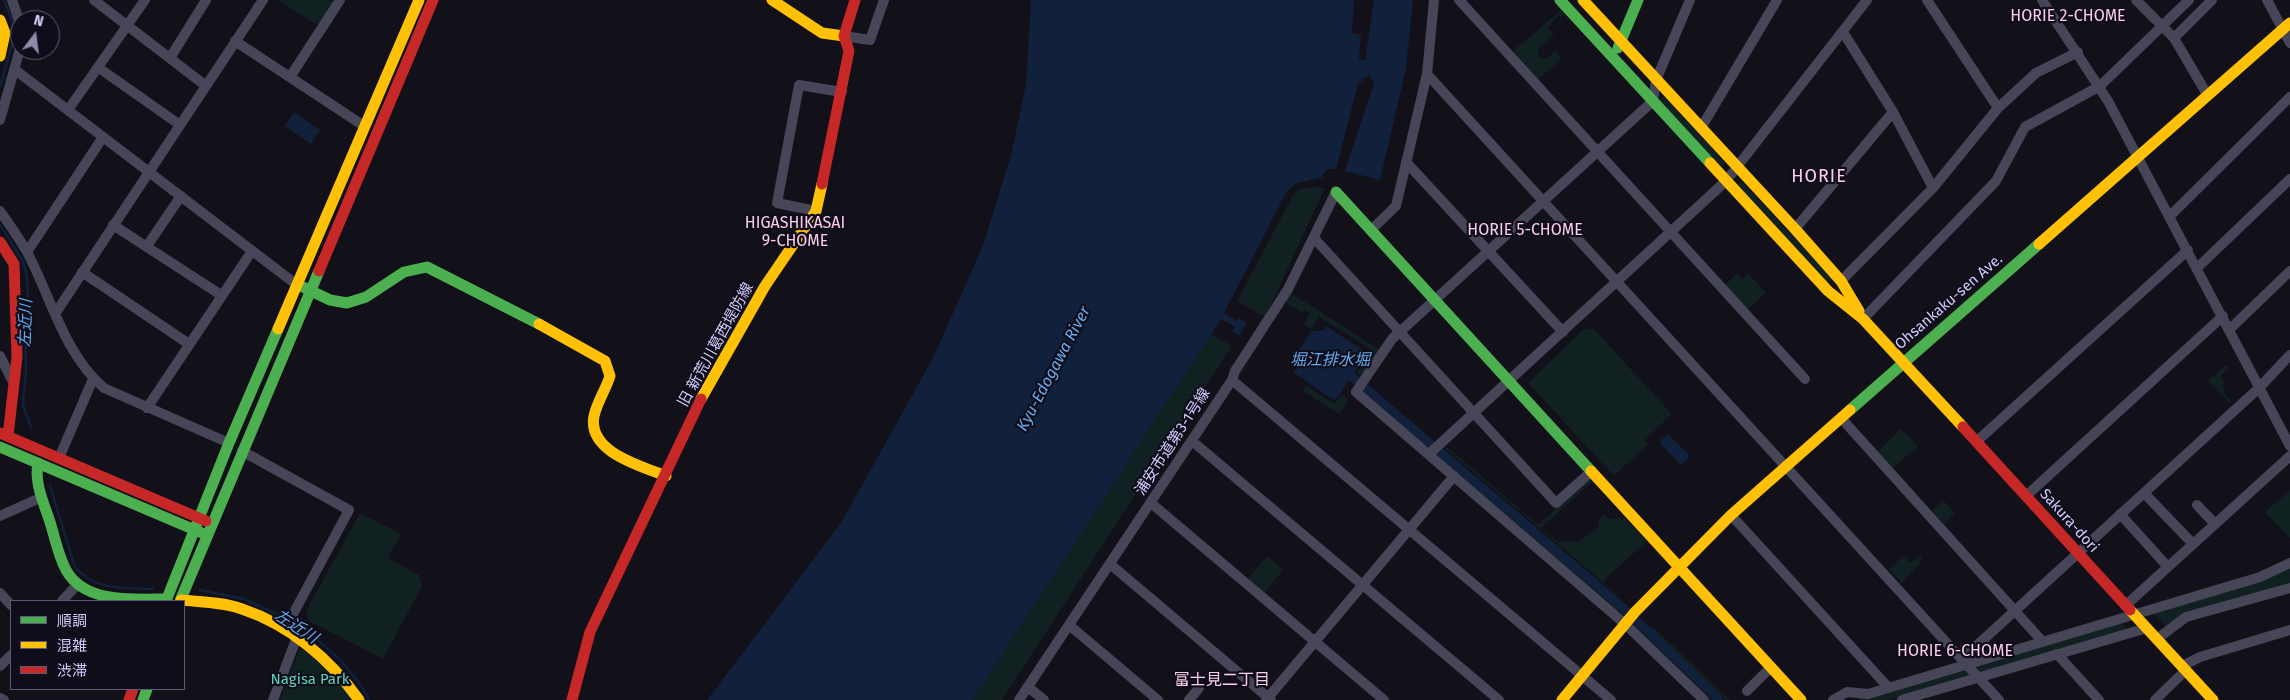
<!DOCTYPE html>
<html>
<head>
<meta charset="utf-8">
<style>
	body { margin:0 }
	#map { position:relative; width:2290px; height:700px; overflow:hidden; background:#121018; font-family:"Fira Sans","Noto Sans JP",sans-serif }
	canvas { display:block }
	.legend { position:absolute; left:10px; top:600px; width:175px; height:90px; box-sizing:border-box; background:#100d1b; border:1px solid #5e5974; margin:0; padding:6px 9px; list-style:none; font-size:15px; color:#d2ccfa }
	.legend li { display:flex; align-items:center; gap:10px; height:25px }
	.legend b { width:25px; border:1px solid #5e5974 }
	.north { position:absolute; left:10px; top:10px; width:50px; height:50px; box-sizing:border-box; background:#100d1b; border:1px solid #5e5974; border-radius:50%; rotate:15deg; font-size:14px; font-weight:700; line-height:20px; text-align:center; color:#d2ccfa }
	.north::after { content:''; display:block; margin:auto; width:18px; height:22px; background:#8f8aab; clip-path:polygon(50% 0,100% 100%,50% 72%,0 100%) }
</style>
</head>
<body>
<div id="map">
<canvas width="2290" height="700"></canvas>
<ul class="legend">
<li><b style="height:6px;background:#4caf50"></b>順調</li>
<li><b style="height:6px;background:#ffc107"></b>混雑</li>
<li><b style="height:6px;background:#c62828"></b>渋滞</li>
</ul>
<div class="north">N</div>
</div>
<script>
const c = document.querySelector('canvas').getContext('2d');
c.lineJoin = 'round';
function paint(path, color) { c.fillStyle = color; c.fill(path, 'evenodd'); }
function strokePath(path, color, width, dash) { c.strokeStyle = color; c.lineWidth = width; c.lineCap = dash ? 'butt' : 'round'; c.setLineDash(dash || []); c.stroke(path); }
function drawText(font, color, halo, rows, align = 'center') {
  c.font = font + ' "Fira Sans","Noto Sans JP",sans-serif'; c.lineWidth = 4.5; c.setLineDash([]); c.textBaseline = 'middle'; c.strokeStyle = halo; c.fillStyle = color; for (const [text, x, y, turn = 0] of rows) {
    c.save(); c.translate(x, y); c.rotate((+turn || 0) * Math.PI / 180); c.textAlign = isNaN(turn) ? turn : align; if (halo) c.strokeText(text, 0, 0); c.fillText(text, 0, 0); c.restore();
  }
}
const green = new Path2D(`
	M278 0H329L333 3 317 25Z
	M1560 11 1564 15 1562 17 1559 15 1548 27 1554 35 1539 48 1538 55 1540 59 1548 57 1555 51 1562 58 1538 80 1512 52Z
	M1664 96 1725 163 1721 167 1659 100Z
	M1741 181 1833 279 1826 284 1737 185Z
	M1315 187 1325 188 1265 317 1237 301 1292 197 1299 189Z
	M1737 273 1742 279 1748 273 1766 293 1746 311 1724 286Z
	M1291 293 1381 351 1364 377 1357 373 1372 350 1319 317 1311 329 1304 324 1310 313 1304 310 1302 313 1285 302Z
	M1593 328 1672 414 1645 440 1648 444 1614 476 1528 383 1583 330Z
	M1211 334 1232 346 1002 700H966Z
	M2226 365 2229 368 2220 376 2225 382 2223 384 2224 393 2231 401 2229 403 2208 381Z
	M1306 386 1335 404 1341 395 1349 400 1339 414 1303 391Z
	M1901 429 1918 446 1892 469 1877 452Z
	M1446 446 1538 525 1589 478 1592 482 1541 528 1559 543 1560 541 1578 542 1598 527 1599 519 1604 515 1611 519 1620 518V521L1624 517 1647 541 1603 581 1626 602 1445 448Z
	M1438 454 1619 610H1615L1438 457Z
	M2290 490V538L2265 512Z
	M1943 500 1955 513 1944 524 1932 511Z
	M360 513 401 534 388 558 419 575 422 586 383 659 309 621 306 611Z
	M1920 555 1922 557 1920 564 1902 583 1889 569 1903 556 1911 563Z
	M1267 556 1283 570 1264 593 1247 580Z
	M2290 567V583L2166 626 2153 613Z
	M2120 622 2128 630 1982 674 1975 666Z
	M1652 626 1730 700H1726L1650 628Z
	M304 646 348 692 353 700H280L299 650Z
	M1964 668 1972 676 1890 700H1859L1857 696Z`);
const water = new Path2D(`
	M1031 0H1354L1352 33 1361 35 1359 59 1365 60 1374 0H1413L1406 69 1380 180 1345 171 1374 84 1369 75 1358 84 1336 169H1327L1321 178 1297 183 1287 191 1224 313 1237 321 1239 319 1247 323 1239 336 1232 331 1235 327 1221 319 972 700H707L841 523 934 356 982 248 1011 156 1026 84Z
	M294 112 320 130 311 144 285 126Z
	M1327 327 1368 353 1335 401 1294 373 1296 368 1292 366 1295 361 1300 364 1303 358 1297 353 1311 331H1322Z
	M1668 434 1690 456 1681 465 1659 442Z`);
const stream = new Path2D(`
	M0 87 14 37V25L4 0
	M0 225 22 260 26 272 28 290 25 319 26 371 23 405 31 427
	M50 486 75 567C94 591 125 588 153 589
	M200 590 244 599 287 619
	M292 622C320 639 355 670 369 700`);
const canal = new Path2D(`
	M1352 377 1620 605 1719 700`);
const street = new Path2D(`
	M12 0 20 23
	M94 0 206 86
	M1459 0 1805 379
	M1690 0 1656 80 1653 101 1392 339 1356 392 1625 624 1704 700
	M1927 0 1998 108
	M2042 0 2108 101 2290 446
	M2136 0 2174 38 2208 96
	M2267 0 2290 43
	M1843 32 1893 112 1933 188
	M844 36 870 40 884 0
	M2174 38 2212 0
	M235 41 364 126
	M170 58 206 0
	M99 68 180 125
	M14 69 297 285
	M1427 74 1999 700
	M290 77 340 0
	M68 110 145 0
	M0 120 20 49
	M1701 128 1777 0
	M1406 162 1563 332
	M0 211C9 224 19 238 27 252 51 297 64 354 104 388L229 443
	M816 211 777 203 799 85 842 92
	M2170 216 2290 97
	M113 225 221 295
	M1795 229 1893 112
	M1371 230 1396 206 1427 74 1434 0
	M1315 239 1556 503 1592 471
	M147 246 181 196
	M27 252 103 137
	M2197 268 2290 179
	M82 272 189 344
	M1841 281 1933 188 1998 108 2036 73 2078 52
	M55 314 263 0
	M1863 319 1996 181 2025 127 2100 86 2189 0
	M2230 329 2290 271
	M0 356 14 384
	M1232 380 1611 700
	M147 408 252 251
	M1841 418 2043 642
	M1192 441 1499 700
	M1976 442 2188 250
	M242 451 349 510 285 629
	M1429 454 1726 181 1867 0
	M59 458 93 379
	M2144 493 2193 544
	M2026 496 2223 316
	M1151 503 1384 700
	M2197 505 2215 524
	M2120 514 2168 567
	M1731 515 1888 687
	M0 516 42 497
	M1110 564 1271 700
	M0 593 11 605
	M62 601 77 585
	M2125 606 2290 456
	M1069 625 1158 700
	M2157 639 2186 617 2290 588
	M2057 654 2099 700
	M1962 659 2259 388 2290 355
	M0 666 11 655
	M2182 666 2200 657 2290 630
	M1028 687 1044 700
	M1747 691 1771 667
	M0 698 4 700
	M273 700 297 637
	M1019 700 1232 380 1235 371 1288 289 1336 192
	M1189 700 1199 688
	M1266 700 1454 476
	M1833 700 1847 692 1868 694 2260 577 2290 563
	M1902 700 2147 628
	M2155 700 2186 670`);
const fast = new Path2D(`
	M1560 0 1710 163
	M1618 48 1638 0
	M1336 192 1591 471
	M303 287 330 300 347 303 366 297 404 272 427 267 539 324
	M1850 410 2039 244
	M0 447 202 533
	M38 463C34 484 44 503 50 522 55 538 58 555 66 570 85 604 133 599 167 599
	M166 601 229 443 278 329
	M180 601 319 271
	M143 700 147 689`);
const slow = new Path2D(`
	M772 0 822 33 844 36
	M1583 0 1795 229 1841 281 1859 311
	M0 20 5 33 0 56
	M1710 163 1828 291 1863 319 1963 427
	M2039 244 2290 23
	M539 324 605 361 610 376C606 389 597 402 594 416 587 452 641 466 666 476
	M278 329 419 0
	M701 399 765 286 816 211 822 184
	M1591 471 1801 700
	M181 600C201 602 223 602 242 609 290 625 330 659 359 700
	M2130 610 2213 700
	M1562 700 1635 612 1731 515 1850 410`);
const jam = new Path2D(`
	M822 184 849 51 844 36 855 0
	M0 242 14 264 17 357 8 436
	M319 271 433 0
	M1963 427 2130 610
	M0 433 206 521
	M129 700 133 689
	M572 700 590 632 701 399`);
const streetNames = [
	["Ohsankaku-sen Ave.",1949,302,-41],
	["旧 新荒川葛西堤防線",716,345,-61],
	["浦安市道第3-1号線",1173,442,-57],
	["Sakura-dori",2069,521,48]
];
const parkNames = [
	["Nagisa Park",310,680]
];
const neighbourhoodNames = [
	["HORIE 2-CHOME",2068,17],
	["HIGASHIKASAI",795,224],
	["9-CHOME",795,242],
	["HORIE 5-CHOME",1525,231],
	["HORIE 6-CHOME",1955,652],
	["富士見二丁目",1222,681]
];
const waterNames = [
	["左近川",26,323,-88],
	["堀江排水堀",1330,361],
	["Kyu-Edogawa River",1054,369,-62],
	["左近川",296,627,33]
];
const quarterNames = [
	["HORIE",1819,177]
];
paint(green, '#112122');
paint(water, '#12213b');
strokePath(stream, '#12213b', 2.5);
strokePath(canal, '#12213b', 9);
strokePath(street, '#474658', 10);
strokePath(fast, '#4caf50', 11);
strokePath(slow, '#ffc107', 11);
strokePath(jam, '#c62828', 11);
drawText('15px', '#d2ccfa', '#100d1b', streetNames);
drawText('15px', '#61d0b7', '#100d1b', parkNames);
drawText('16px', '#facee9', '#100d1b', neighbourhoodNames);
drawText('italic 16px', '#65abee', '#100d1b', waterNames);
c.letterSpacing = '1px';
drawText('18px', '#facee9', '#100d1b', quarterNames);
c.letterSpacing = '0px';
</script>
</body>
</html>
